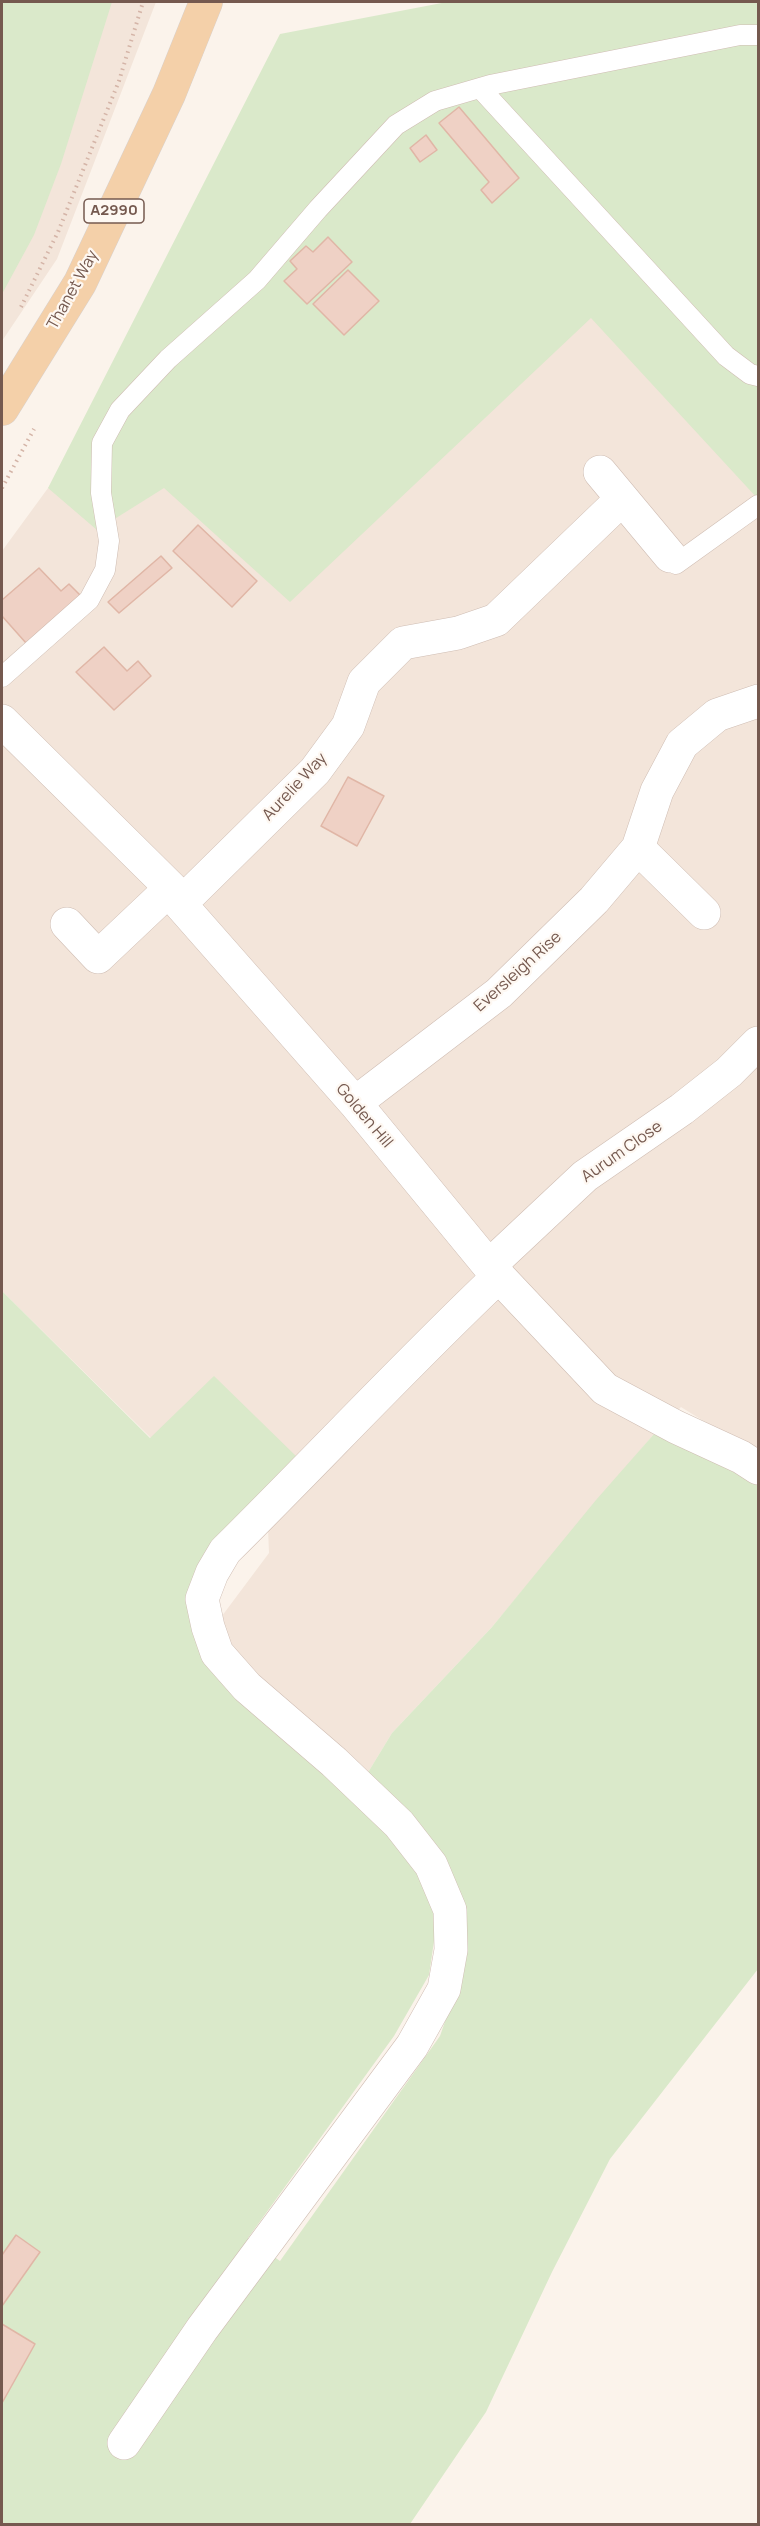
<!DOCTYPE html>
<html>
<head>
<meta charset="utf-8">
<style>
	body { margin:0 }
	#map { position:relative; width:760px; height:2526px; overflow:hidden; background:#fbf3eb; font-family:Manrope,sans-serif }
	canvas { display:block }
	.frame { position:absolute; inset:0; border:3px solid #75594f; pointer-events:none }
</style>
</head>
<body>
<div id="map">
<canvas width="760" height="2526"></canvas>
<div class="frame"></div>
</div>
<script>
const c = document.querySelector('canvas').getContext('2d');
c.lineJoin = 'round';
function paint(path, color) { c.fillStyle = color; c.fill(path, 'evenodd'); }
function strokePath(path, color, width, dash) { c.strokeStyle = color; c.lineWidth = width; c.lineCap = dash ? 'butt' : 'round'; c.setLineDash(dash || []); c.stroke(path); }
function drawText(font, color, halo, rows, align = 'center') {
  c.font = font + ' Manrope,sans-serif'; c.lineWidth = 4.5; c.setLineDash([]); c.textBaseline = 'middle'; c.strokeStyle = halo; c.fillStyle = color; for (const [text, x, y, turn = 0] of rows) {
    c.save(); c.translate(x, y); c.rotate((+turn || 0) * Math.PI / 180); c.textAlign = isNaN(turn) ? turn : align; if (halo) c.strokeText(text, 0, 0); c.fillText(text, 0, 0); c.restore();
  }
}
const residential = new Path2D(`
	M2 2H156L57 259 2 341Z
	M758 2V1455L681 1407 654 1434 492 1627 392 1733 367 1774 243 1671 216 1624 269 1553 268 1528 151 1438 2 1291V551L108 406Z`);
const green = new Path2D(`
	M2 2H112L61 164 34 235 2 294Z
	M447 2H758V499L591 318 290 602 164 488 97 530 48 488 280 34Z
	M2 1291 150 1438 214 1376 297 1457 190 1605 405 1851 422 1881 437 1921 429 1975 394 2036 248 2238 280 2261 440 2036 466 1961V1915L367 1774 392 1733 492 1627 596 1500 654 1434 758 1478V1969L610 2159 552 2272 486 2412 410 2524H2V2403L35 2344 2 2324V2306L40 2252 16 2235 2 2255Z`);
const building = new Path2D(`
	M459 107 519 178 492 203 481 190 489 182 439 123Z
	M426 135 437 150 420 162 410 148Z
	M328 237 352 262 307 304 284 281 297 269 290 261 306 246 313 252Z
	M348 270 379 301 344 335 313 304Z
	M198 525 257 581 232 607 173 551Z
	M161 556 172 568 119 613 108 602Z
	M39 568 61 591 69 584 80 595 26 643 2 616V600Z
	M104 647 127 671 138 661 151 676 114 710 76 672Z
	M348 777 384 796 357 846 321 826Z
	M16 2235 40 2252 2 2306V2255Z
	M2 2324 35 2344 2 2403Z`);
const path = new Path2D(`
	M21 307 58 232 119 81 143 2
	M2 488 34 429`);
const lane = new Path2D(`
	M480 88 726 356 750 374 758 376
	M670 556 676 564 758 505
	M2 677 89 600 105 570 109 541 101 493 102 443 120 410 168 359 257 280 318 209 396 125 435 101 490 85 740 35H758`);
const street = new Path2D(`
	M600 472 670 556
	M2 721 171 888 180 904 355 1103 489 1266 605 1389 676 1427 741 1457 758 1468
	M638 848 704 913
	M180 904 315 771 348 726 364 682 403 643 458 633 496 620 621 500
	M67 924 98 957 171 888
	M355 1103 499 993 594 900 638 848 657 791 682 744 717 715 758 701
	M489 1266 585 1176 682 1109 729 1072 758 1043
	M124 2443 202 2329 412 2046 444 1989 451 1950 450 1910 431 1865 399 1824 334 1762 247 1687 217 1653 208 1627 202 1599 212 1573 225 1551C317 1460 405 1365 499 1276`);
const primary = new Path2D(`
	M2 409 80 283 169 94 206 2`);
const shields = [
	[114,211,60]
];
const shieldNames = [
	["A2990",114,211]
];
const streetNames = [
	["Thanet Way",73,290,-61],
	["Aurelie Way",295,787,-47],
	["Eversleigh Rise",518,972,-42],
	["Golden Hill",364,1116,50],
	["Aurum Close",622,1152,-35]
];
paint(residential, '#f3e5da');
paint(green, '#dae9ca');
paint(building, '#efd1c5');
strokePath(building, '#e0b6a6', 1.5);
strokePath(lane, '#cfbdb3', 21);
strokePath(street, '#cfbdb3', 34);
strokePath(primary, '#d8d1ce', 34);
strokePath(path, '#d4b4a7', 4, [1.5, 4.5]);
strokePath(lane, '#fff', 20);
strokePath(street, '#fff', 33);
strokePath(primary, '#f4d0a9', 33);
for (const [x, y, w] of shields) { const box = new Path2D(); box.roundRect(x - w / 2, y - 12, w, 24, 4.5); c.fillStyle = '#fef8f2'; c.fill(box); strokePath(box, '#75594f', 1.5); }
drawText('bold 15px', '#75594f', null, shieldNames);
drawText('16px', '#75594f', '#fef8f2', streetNames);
</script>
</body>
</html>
